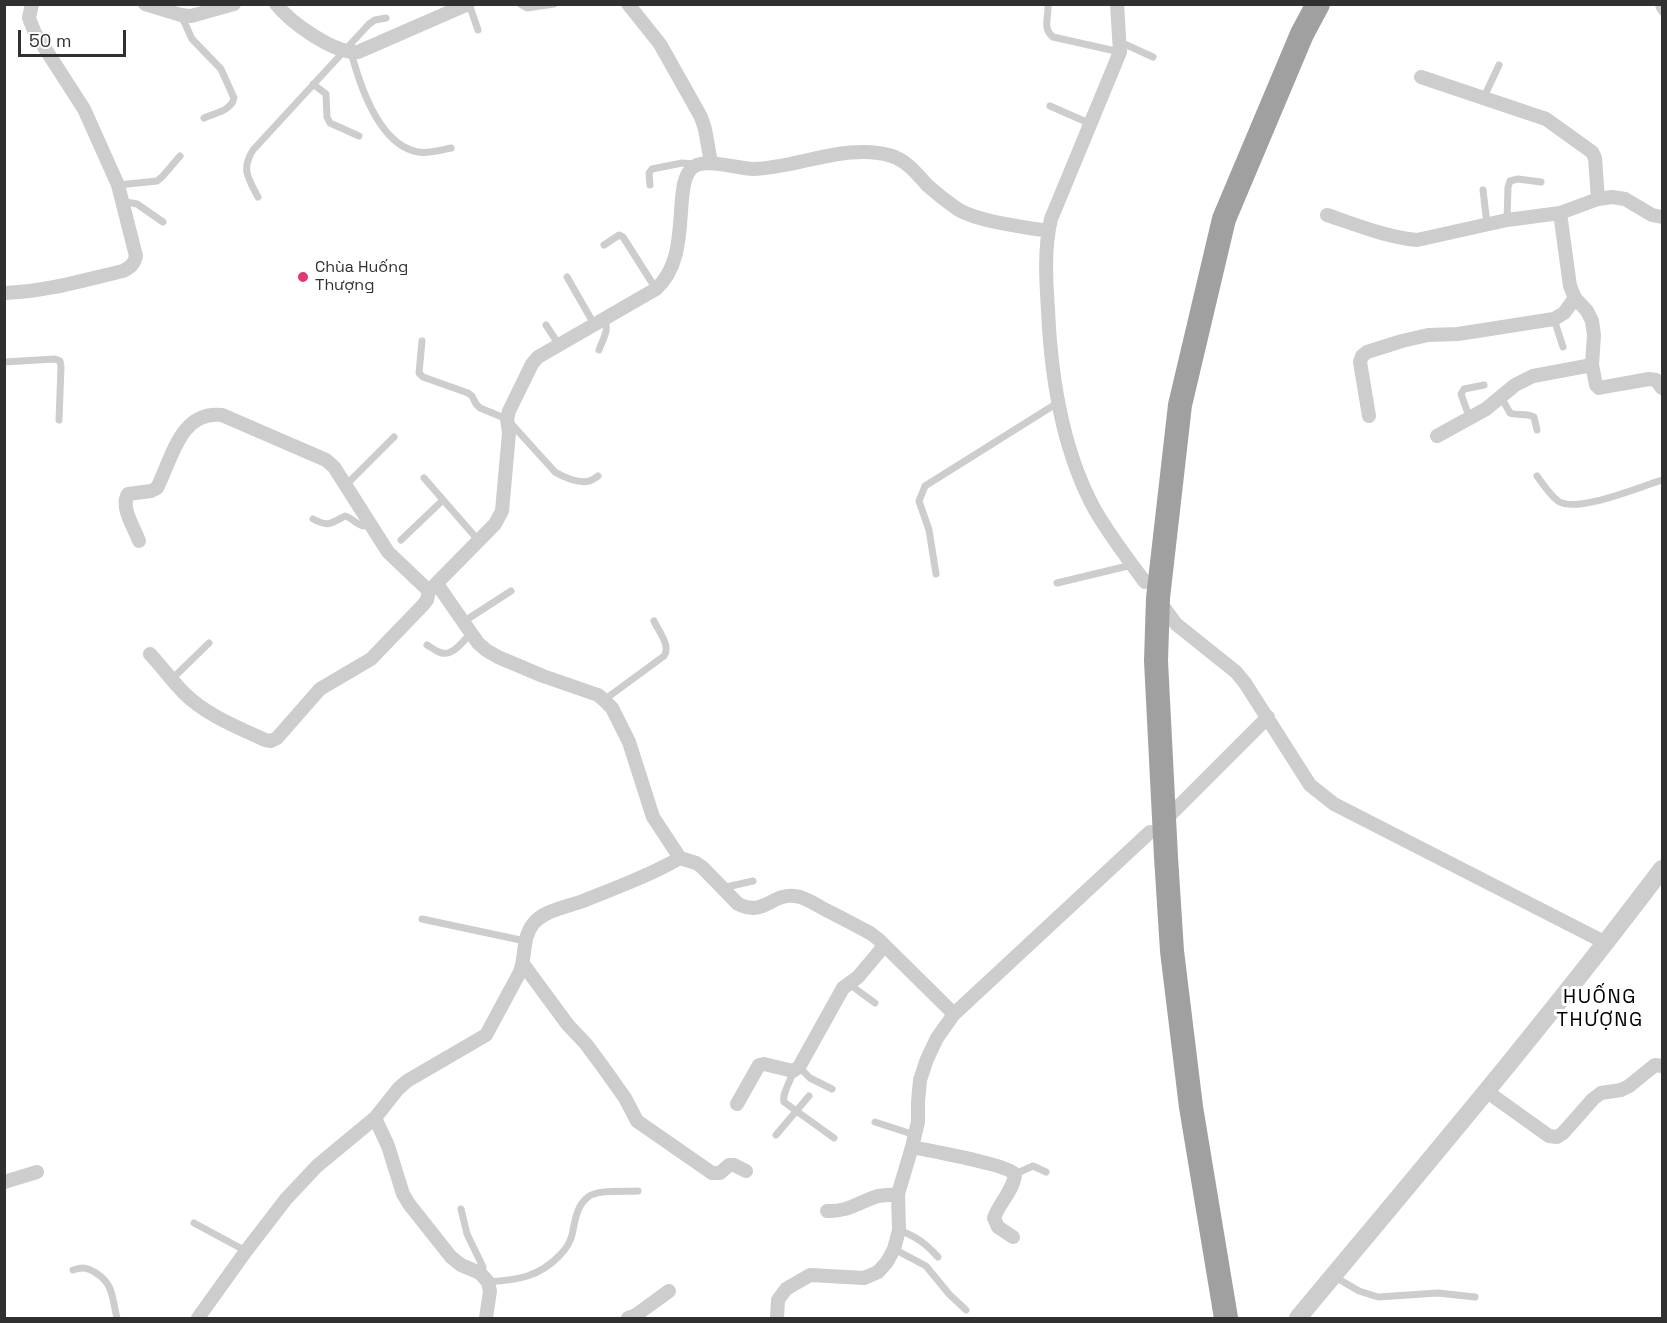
<!DOCTYPE html>
<html>
<head>
<meta charset="utf-8">
<style>
	body { margin:0 }
	#map { position:relative; width:1667px; height:1323px; overflow:hidden; background:#fff; font-family:"Space Grotesk",sans-serif }
	canvas { display:block }
	.frame { position:absolute; inset:0; border:6px solid #303030; pointer-events:none }
	.scale { position:absolute; left:18px; top:30px; width:108px; height:27px; box-sizing:border-box; border:3px solid #303030; border-top:0; padding-left:8px; font-size:18px; line-height:21px; white-space:nowrap; color:#303030; -webkit-text-stroke:4px #fff; paint-order:stroke }
</style>
</head>
<body>
<div id="map">
<canvas width="1667" height="1323"></canvas>
<div class="frame"></div>
<div class="scale">50 m</div>
</div>
<script>
const c = document.querySelector('canvas').getContext('2d');
c.lineJoin = 'round';
function strokePath(path, color, width, dash) { c.strokeStyle = color; c.lineWidth = width; c.lineCap = dash ? 'butt' : 'round'; c.setLineDash(dash || []); c.stroke(path); }
function drawText(font, color, halo, rows, align = 'center') {
  c.font = font + ' "Space Grotesk",sans-serif'; c.lineWidth = 6; c.setLineDash([]); c.textBaseline = 'middle'; c.strokeStyle = halo; c.fillStyle = color; for (const [text, x, y, turn = 0] of rows) {
    c.save(); c.translate(x, y); c.rotate((+turn || 0) * Math.PI / 180); c.textAlign = isNaN(turn) ? turn : align; if (halo) c.strokeText(text, 0, 0); c.fillText(text, 0, 0); c.restore();
  }
}
const service = new Path2D(`
	M469 4 478 30
	M520 4 527 8 554 4
	M1048 4C1049 17 1042 28 1053 37L1120 52
	M1660 4 1659 7 1662 12
	M181 15 192 39 221 69 234 98C231 111 215 113 204 118
	M1120 42 1153 57
	M351 52C360 86 379 145 418 152 428 154 441 150 451 148
	M313 84 326 94 327 117 330 123 359 136
	M1484 97 1499 65
	M1050 106 1091 124
	M118 185 157 181 162 177 180 156
	M650 185 649 173 652 169 682 163 694 164
	M1483 190 1487 224
	M258 197C248 178 241 169 253 150L369 24 375 20 386 18
	M121 201 137 204 163 222
	M1507 220 1508 187 1510 181 1518 179 1541 182
	M604 245 619 235 623 237 656 289
	M567 277 594 324
	M1554 319 1563 347
	M546 325 559 345
	M422 341 419 373 423 377 468 393 472 396 476 404 480 408 507 419 555 472C563 477 579 484 589 481 593 480 595 478 598 476
	M599 350C603 339 610 329 604 319
	M4 362 55 359 60 361 61 367 59 420
	M1501 397 1510 413C1518 416 1526 413 1534 417L1537 430
	M1470 419 1461 394 1464 389 1484 385
	M1537 476C1542 483 1551 496 1558 501 1576 514 1642 486 1662 480
	M424 478 479 541
	M346 485 394 437
	M313 519C328 527 330 524 345 516 352 518 356 524 363 526L370 522
	M401 540 443 500
	M936 574 929 530 919 501 925 486 1059 402
	M1057 583 1132 565
	M463 622 511 591
	M427 645C432 648 437 652 442 653 453 656 464 640 471 633
	M172 679 209 643
	M604 700 664 656C671 646 659 632 654 621
	M722 888 753 881
	M422 919 525 941
	M849 984 875 1003
	M799 1067 810 1078 832 1089
	M793 1071C791 1082 782 1092 784 1102L834 1138
	M875 1122 915 1135
	M776 1135 809 1096
	M1015 1174 1033 1166 1046 1172
	M461 1209 467 1234 483 1267 480 1273
	M194 1223 246 1251
	M899 1230C917 1237 925 1243 938 1257
	M894 1249 926 1266 949 1294 966 1310
	M73 1270C83 1267 86 1267 96 1273 114 1284 112 1299 117 1318
	M1335 1277 1359 1291 1378 1297 1438 1293 1475 1297
	M488 1282C518 1280 539 1277 560 1255 566 1249 570 1243 572 1235 575 1222 576 1206 588 1197 598 1189 625 1192 638 1191`);
const minor = new Path2D(`
	M145 4 181 15 191 16 234 4
	M276 4C290 22 334 54 358 52L468 4
	M628 4 660 44 701 117 705 129 711 163
	M1117 4 1120 52 1051 219C1044 248 1046 280 1048 310 1051 378 1062 450 1095 510 1110 536 1127 558 1145 582
	M1421 77 1546 119 1592 152 1595 158 1598 199
	M1560 213 1570 286 1575 298 1587 311 1592 321 1594 335 1592 365 1596 385 1599 388 1604 387 1649 379 1656 380 1662 388
	M1327 215C1357 225 1386 237 1417 240L1507 220 1560 213 1598 199 1612 197 1625 199 1652 215 1662 217
	M4 293C45 292 84 280 123 271 131 267 134 264 136 256L118 185 84 109 35 33 29 18 32 4
	M1369 416 1360 362 1362 356 1367 352 1402 341 1428 335 1458 334 1554 319 1564 313 1575 298
	M1437 436 1486 409 1515 385 1533 376 1592 365
	M139 541C134 527 120 507 128 494L151 491 157 488C172 459 180 410 222 415L326 460 334 467 388 552 429 591
	M437 584 478 643 486 650 498 657 543 676 598 695 604 700 612 708 629 742 653 817 680 858 696 863 702 867 738 904C764 917 772 893 795 896 805 897 815 904 824 909 840 917 855 925 870 933L878 939 954 1014
	M1160 602 1176 624 1236 672 1245 683 1310 785 1334 804 1606 943
	M150 654C162 667 172 681 184 693 206 715 237 727 265 740L271 741 277 738 320 689 371 659 423 605 427 600 429 591 495 524 502 511 509 433 507 419 509 411 532 364 538 357 656 289C681 266 679 231 682 199 683 189 684 177 691 169 702 156 737 169 753 169 798 168 848 142 892 156 907 161 917 174 927 185 936 193 946 201 956 208 974 221 1024 227 1048 231
	M1164 821 1268 717
	M523 964 568 1025 586 1044 603 1067 625 1098 637 1121 712 1173H720L729 1165H734L746 1171
	M1486 1091 1549 1136 1557 1137 1563 1133 1593 1099 1601 1093 1621 1090 1629 1086 1655 1065 1662 1066
	M737 1104 759 1065 764 1064 793 1071 799 1067 843 988 858 977 884 946
	M375 1118 388 1146 403 1194 409 1204 451 1257 461 1265 480 1273 488 1282 490 1291 486 1318
	M912 1147C930 1151 1006 1164 1015 1174 1014 1190 999 1203 994 1218L998 1227 1013 1237
	M4 1182 37 1172
	M827 1211C848 1212 859 1202 878 1196 885 1195 892 1195 898 1194
	M198 1318 246 1251 286 1199 317 1166 375 1118 398 1089 407 1081 486 1035 520 972C526 956 522 938 533 924 544 910 567 907 583 901 615 888 649 876 680 858
	M628 1318 636 1315 669 1291
	M777 1318 778 1300 786 1289 810 1275 864 1278 878 1272 887 1262 894 1249 899 1230 898 1194 912 1147 918 1122V1102L920 1080 927 1059 937 1038 954 1014 1150 832`);
const tertiary = new Path2D(`
	M1298 1318C1421 1170 1546 1023 1662 869`);
const trunk = new Path2D(`
	M1226 1318 1191 1107 1172 951 1166 857 1156 661 1158 598 1180 405 1224 219 1302 34 1318 4`);
const markers = [
	[303,277,6,"#e23772"]
];
const poiNames = [
	["Chùa Huống",315,268],
	["Thượng",315,286]
];
const quarterNames = [
	["HUỐNG",1600,998],
	["THƯỢNG",1600,1021]
];
strokePath(service, '#cdcdcd', 7);
strokePath(minor, '#cdcdcd', 14);
strokePath(tertiary, '#cdcdcd', 18);
strokePath(trunk, '#a0a0a0', 24);
for (const [x, y, r, color] of markers) { const dot = new Path2D(); dot.arc(x, y, r, 0, 2 * Math.PI); c.fillStyle = color; c.fill(dot); strokePath(dot, '#fff', 2); }
drawText('16px', '#303030', '#fff', poiNames, 'left');
c.letterSpacing = '1.5px';
drawText('20px', '#000', '#fff', quarterNames);
c.letterSpacing = '0px';
</script>
</body>
</html>
